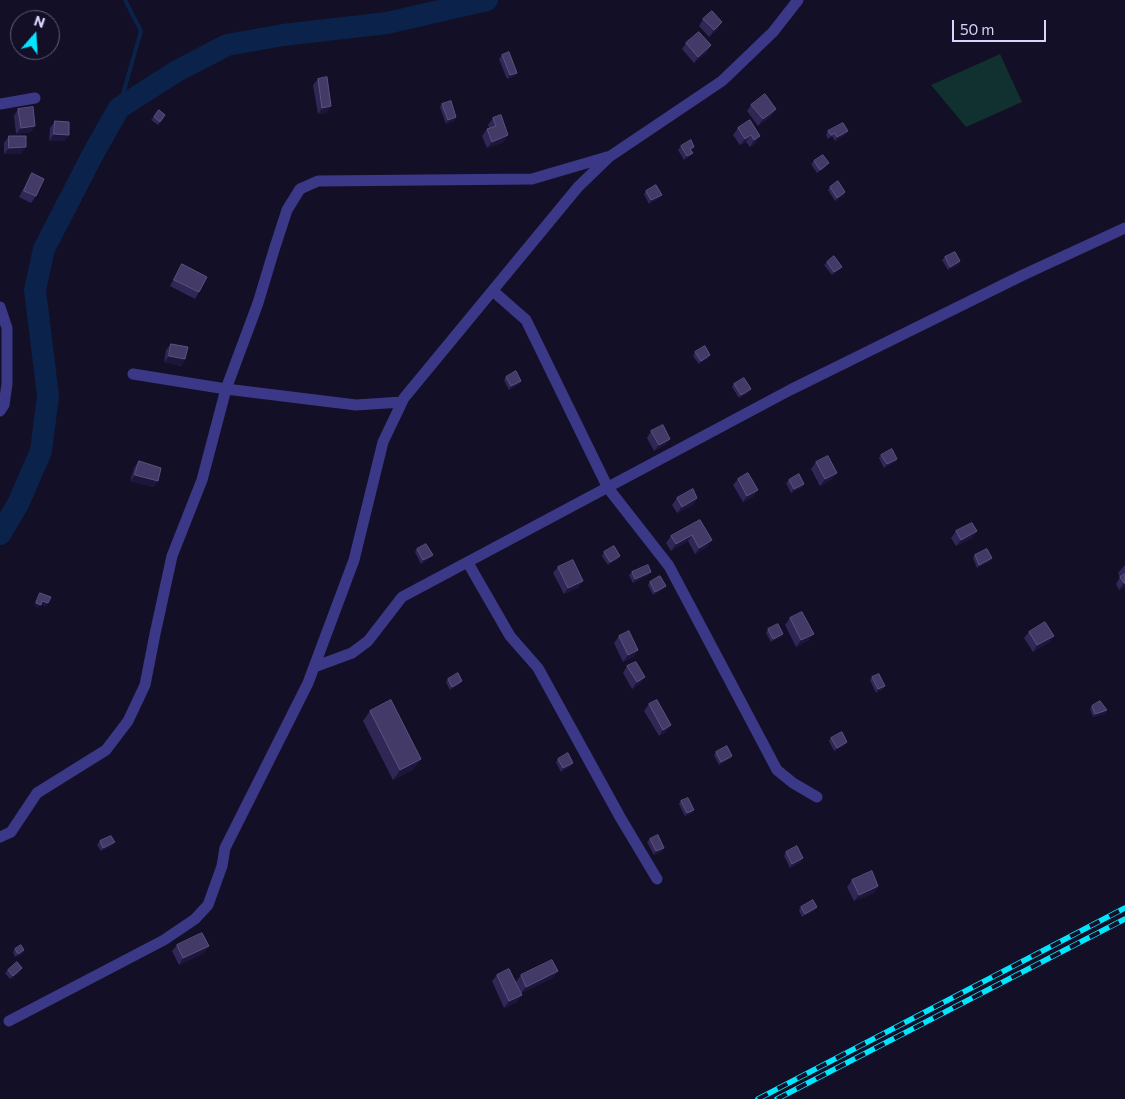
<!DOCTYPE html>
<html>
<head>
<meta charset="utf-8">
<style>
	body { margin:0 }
	#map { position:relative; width:1125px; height:1099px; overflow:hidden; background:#130f27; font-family:Commissioner,sans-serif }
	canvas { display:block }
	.north { position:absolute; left:10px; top:10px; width:50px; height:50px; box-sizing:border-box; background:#130f27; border:1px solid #635e7d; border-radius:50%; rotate:19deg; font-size:14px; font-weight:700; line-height:20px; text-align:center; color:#dad5ff }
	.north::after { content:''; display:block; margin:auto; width:18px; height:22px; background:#01e5ff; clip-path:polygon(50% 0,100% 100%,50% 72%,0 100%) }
	.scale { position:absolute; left:952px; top:20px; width:94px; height:22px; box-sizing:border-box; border:2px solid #dad5ff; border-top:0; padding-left:6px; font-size:15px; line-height:18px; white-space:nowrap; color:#dad5ff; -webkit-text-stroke:4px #130f27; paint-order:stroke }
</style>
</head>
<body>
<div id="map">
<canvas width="1125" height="1099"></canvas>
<div class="north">N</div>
<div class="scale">50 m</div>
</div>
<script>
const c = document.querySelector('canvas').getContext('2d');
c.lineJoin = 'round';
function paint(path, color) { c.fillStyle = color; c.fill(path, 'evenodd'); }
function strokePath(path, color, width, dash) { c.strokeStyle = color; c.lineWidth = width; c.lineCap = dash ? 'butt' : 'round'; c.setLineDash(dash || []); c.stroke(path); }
const green = new Path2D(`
	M1000 54 1022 102 966 127 931 85Z`);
const stream = new Path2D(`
	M119 108 141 31 125 0`);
const river = new Path2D(`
	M0 534 18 504 41 451 48 396 35 290 44 249 94 152 119 108 177 71 227 45 283 35 387 23 487 0`);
const minor = new Path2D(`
	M0 104 35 98
	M493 291 526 320 608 488 669 566 777 770 793 783 817 797
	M0 307 7 328V384L4 405 0 411
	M133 374 226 389 356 405 402 402
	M468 563 510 636 538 668 620 817 657 879
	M314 667 352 653 368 641 402 597 790 390 1023 275 1125 228
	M0 837 11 832 37 793 106 750 128 721 145 685 155 634 172 556 202 480 226 389 258 303 274 250 287 210 300 189 318 181 532 179 607 157
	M9 1021 164 940 195 919 208 905 222 866 225 848 308 683 354 560 383 442 404 398 578 187 609 157 722 81 773 32 798 0`);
const rail = new Path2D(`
	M758 1099 1125 908
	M777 1099 1125 919`);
const wall = new Path2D(`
	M703 19 718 29 709 37 699 26Z
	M686 43 711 45 707 52 694 63 682 49Z
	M502 55 515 76 507 79 499 59Z
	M318 79 331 106 326 113 318 114 313 85Z
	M442 104 456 117 454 121 446 124 440 107Z
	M751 105 776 109 771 116 758 126 747 111Z
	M18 109 31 132 16 134 14 116Z
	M159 110 165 115 158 125 151 120Z
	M493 118 504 142 487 148 482 136 487 129 489 128 488 125Z
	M750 120 756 143 750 147 746 142 740 145 733 135 738 128Z
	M55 121 69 135 64 141H49L50 128Z
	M828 131 845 135 835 141 832 136 828 139 826 135Z
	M9 136 21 154H4V143Z
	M681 146 692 150H691L693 153 690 156 684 160 678 150Z
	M814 161 826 167 817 173 811 164Z
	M32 173 36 196 31 203 19 197 28 180Z
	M830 187 845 192 843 196 835 201 828 190Z
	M646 191 659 198 649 204 644 194Z
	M945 257 960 261 958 265 948 270 942 260Z
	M827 262 842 267 839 270 832 275 824 265Z
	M182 264 199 292 195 299 170 286 178 271Z
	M171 344 185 359 181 366 164 362 166 350Z
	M695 352 708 358 699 364 693 356Z
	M506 377 521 381 519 384 509 390 504 380Z
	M734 384 748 393 739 398 732 387Z
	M651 431 670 439 665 445 654 451 647 438Z
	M881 455 897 459 895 462 884 468 879 458Z
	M139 461 158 481 153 487 130 481 134 468Z
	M816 462 832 479 820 486 811 469Z
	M738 479 754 496 743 502 733 485Z
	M789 480 804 484 802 487 791 493 786 483Z
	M677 498H697L693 505 677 513 672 505Z
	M700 520 712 540 707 547 695 554 688 541 671 551 666 543 671 536Z
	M956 531H977L972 538 956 546 951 538Z
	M417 549 433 555 430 558 421 564 415 552Z
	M604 552 618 559 608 565 602 556Z
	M975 555 992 558 990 561 977 568 973 558Z
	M1125 565V587L1119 590 1116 584 1120 577 1118 573 1123 567Z
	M558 567 579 587 564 594 553 573Z
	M632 572 648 575 633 583 629 575Z
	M650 582 666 586 663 589 653 595 648 585Z
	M790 618 809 640 796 647 785 625Z
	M768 629 780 637 771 642 766 633Z
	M1029 632 1054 636 1049 642 1033 652 1024 638Z
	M619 636 634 657 623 662 614 643Z
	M627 666 640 684 632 689 623 673Z
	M872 677 885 686 883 689 876 693 870 680Z
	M448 679 460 684 450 690 446 682Z
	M649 704 666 732 659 736 644 711Z
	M1092 706 1107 710 1104 714 1093 717 1090 709Z
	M370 711 414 769 393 780 363 721Z
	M831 738 845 745 834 751 829 741Z
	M716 752 732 756 729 759 719 765 714 755Z
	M558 759 571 766 561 772 556 762Z
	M681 801 692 813 685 816 679 804Z
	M650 839 662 851 654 855 647 842Z
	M100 841 112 846 101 851 97 845Z
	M786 852 801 862 790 868 784 856Z
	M852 880 878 886 874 893 854 901 847 887Z
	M801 907H817L815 910 802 917 799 910Z
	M177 945 204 953 179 965 172 951Z
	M15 949 24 950 22 954 15 957 13 952Z
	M8 970 20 972 10 979 5 973Z
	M497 975 517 1002 504 1008 492 981Z
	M521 975 553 978 521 993 516 982Z`);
const shadedWall = new Path2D(`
	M722 22 718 29 709 37 714 30Z
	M711 45 707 52 694 63 698 57Z
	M517 73 515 76 507 79 510 75Z
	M331 106 326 113 318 114 322 108Z
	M776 109 771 116 758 126 763 119Z
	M456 117 454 121 446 124 448 120Z
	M35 126 31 132 16 134 21 128Z
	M848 131 845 135 835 141 837 137Z
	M54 134 69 135 64 141H49Z
	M508 135 504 142 487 148 492 142Z
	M751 135 746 142 740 145 745 139Z
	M760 136 756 143 750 147 754 140Z
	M26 147 21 154H4L9 148Z
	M693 153 690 156 684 160 687 156Z
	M829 163 826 167 817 173 820 170Z
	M845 192 843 196 835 201 837 198Z
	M662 195 659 198 649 204 651 200Z
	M960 261 958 265 948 270 950 267Z
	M842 267 839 270 832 275 834 272Z
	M710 355 708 358 699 364 701 361Z
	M169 356 185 359 181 366 164 362Z
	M521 381 519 384 509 390 511 386Z
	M751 389 748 393 739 398 741 395Z
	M670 439 665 445 654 451 659 445Z
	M897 459 895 462 884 468 887 464Z
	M837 473 832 479 820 486 825 479Z
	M135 475 158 481 153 487 130 481Z
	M804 484 802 487 791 493 794 489Z
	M758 490 754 496 743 502 747 496Z
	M697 498 693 505 677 513 682 507Z
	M977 531 972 538 956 546 961 540Z
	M692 535 688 541 671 551 676 544Z
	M712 540 707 547 695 554 699 548Z
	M433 555 430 558 421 564 423 560Z
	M620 556 618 559 608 565 610 562Z
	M992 558 990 561 977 568 979 565Z
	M651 572 648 575 633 583 635 579Z
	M583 581 579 587 564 594 568 588Z
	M1124 583H1125V587L1119 590Z
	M666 586 663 589 653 595 655 592Z
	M42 601 48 603 46 607 40 604Z
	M36 603 41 605 38 608 34 606Z
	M783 634 780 637 771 642 773 639Z
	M814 634 809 640 796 647 801 640Z
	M1054 636 1049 642 1033 652 1037 645Z
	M638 650 634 657 623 662 628 655Z
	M645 677 640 684 632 689 637 682Z
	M462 681 460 684 450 690 452 687Z
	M885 686 883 689 876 693 878 689Z
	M1107 710 1104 714 1093 717 1095 714Z
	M671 725 666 732 659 736 663 730Z
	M847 742 845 745 834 751 837 748Z
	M732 756 729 759 719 765 721 762Z
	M421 759 414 769 393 780 400 770Z
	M573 763 571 766 561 772 563 768Z
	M694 810 692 813 685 816 687 813Z
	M115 842 112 846 101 851 103 848Z
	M664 848 662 851 654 855 656 851Z
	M803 858 801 862 790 868 792 864Z
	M878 886 874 893 854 901 859 895Z
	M817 907 815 910 802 917 805 914Z
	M209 946 204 953 179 965 183 958Z
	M24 950 22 954 15 957 18 954Z
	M22 968 20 972 10 979 13 976Z
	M558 971 553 978 521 993 526 987Z
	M522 995 517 1002 504 1008 509 1001Z`);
const building = new Path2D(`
	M712 11 722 22 714 30 703 19Z
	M699 32 711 45 698 57 686 43Z
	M509 52 517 73 510 75 502 55Z
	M327 77 331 106 322 108 318 79Z
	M765 94 776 109 763 119 751 105Z
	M451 101 456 117 448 120 442 104Z
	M33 107 35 126 21 128 18 109Z
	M159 110 165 115 160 122 154 117Z
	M501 115 508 135 492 142 487 129 496 126 493 118Z
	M750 120 760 136 754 140 751 135 745 139 738 128Z
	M55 121 69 122V135L54 134Z
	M843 123 848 131 837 137 835 133 831 135 828 131Z
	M9 136H26V147L9 148Z
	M691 140 694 147 690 149 693 153 687 156 681 146Z
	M823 155 829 163 820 170 814 161Z
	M32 173 44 179 36 196 24 191Z
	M838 181 845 192 837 198 830 187Z
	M656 185 662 195 651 200 646 191Z
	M955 252 960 261 950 267 945 257Z
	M834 256 842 267 834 272 827 262Z
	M182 264 207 277 199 292 174 280Z
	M171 344 188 347 185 359 169 356Z
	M705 346 710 355 701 361 695 352Z
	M516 371 521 381 511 386 506 377Z
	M744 378 751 389 741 395 734 384Z
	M663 425 670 439 659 445 651 431Z
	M892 449 897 459 887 464 881 455Z
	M828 456 837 473 825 479 816 462Z
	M139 461 161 468 158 481 135 475Z
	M748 473 758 490 747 496 738 479Z
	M799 474 804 484 794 489 789 480Z
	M693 489 697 498 682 507 677 498Z
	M700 520 712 540 699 548 692 535 676 544 671 536Z
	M972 523 977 531 961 540 956 531Z
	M426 544 433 555 423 560 417 549Z
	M614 546 620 556 610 562 604 552Z
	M987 549 992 558 979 565 975 555Z
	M573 560 583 581 568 588 558 567Z
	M648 565 651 572 635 579 632 572Z
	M1125 574V583H1124L1120 577Z
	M660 576 666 586 655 592 650 582Z
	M40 593 51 597 48 603 42 601 41 605 36 603Z
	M802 612 814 634 801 640 790 618Z
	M1045 622 1054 636 1037 645 1029 632Z
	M778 624 783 634 773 639 768 629Z
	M629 631 638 650 628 655 619 636Z
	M636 662 645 677 637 682 627 666Z
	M458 673 462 681 452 687 448 679Z
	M879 674 885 686 878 689 872 677Z
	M391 700 421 759 400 770 370 711Z
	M657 700 671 725 663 730 649 704Z
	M1100 701 1107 710 1095 714 1092 706Z
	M842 732 847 742 837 748 831 738Z
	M727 746 732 756 721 762 716 752Z
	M568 753 573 763 563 768 558 759Z
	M688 798 694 810 687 813 681 801Z
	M658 835 664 848 656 851 650 839Z
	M111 836 115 842 103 848 100 841Z
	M797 846 803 858 792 864 786 852Z
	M872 871 878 886 859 895 852 880Z
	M813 900 817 907 805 914 801 907Z
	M202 933 209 946 183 958 177 945Z
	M21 945 24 950 18 954 15 949Z
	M552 960 558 971 526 987 521 975Z
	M17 962 22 968 13 976 8 970Z
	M509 969 522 995 509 1001 497 975Z`);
paint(green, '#113130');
strokePath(stream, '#0b224a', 4);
strokePath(river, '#0b224a', 22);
strokePath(minor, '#3b3887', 11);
strokePath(rail, '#01e5ff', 5.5);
strokePath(rail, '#130f27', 4, [11]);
paint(wall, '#312756');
paint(shadedWall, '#1d163b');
paint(building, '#433a68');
strokePath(building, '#5b5280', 1);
</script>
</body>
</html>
